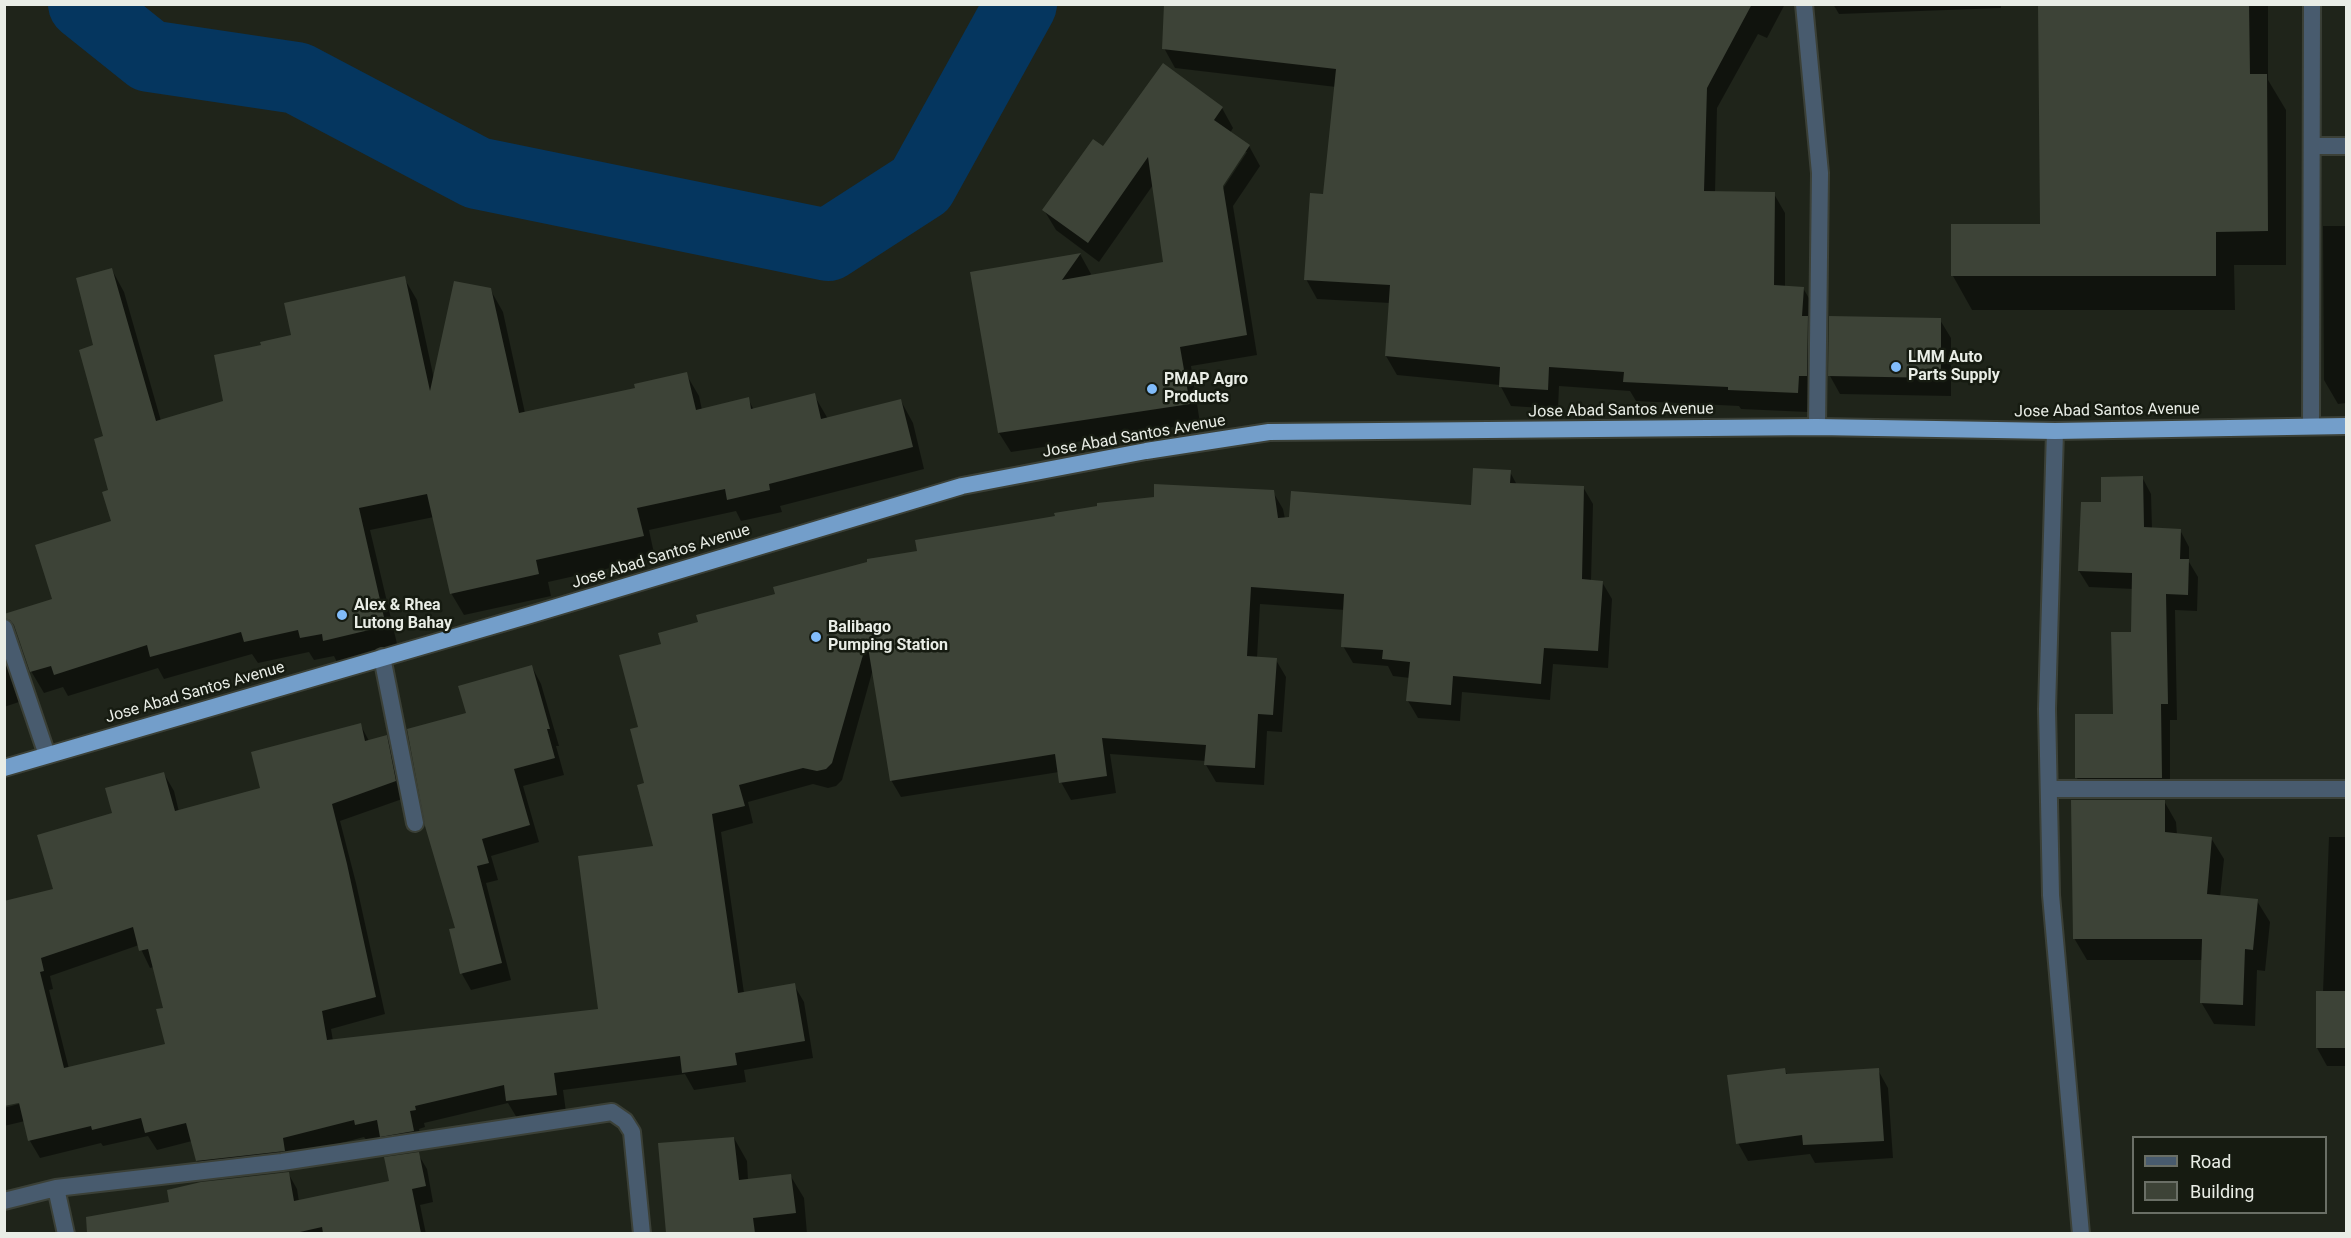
<!DOCTYPE html>
<html>
<head>
<meta charset="utf-8">
<style>
	body { margin:0 }
	#map { position:relative; width:2351px; height:1238px; overflow:hidden; background:#1f241a; font-family:Roboto,sans-serif }
	canvas { display:block }
	.frame { position:absolute; inset:0; border:6px solid #e9ede6; pointer-events:none }
	.legend { position:absolute; left:2132px; top:1136px; width:195px; height:78px; box-sizing:border-box; background:#161b11; border:2px solid #6a6f66; margin:0; padding:8px 10px; list-style:none; font-size:18px; color:#e9ede6 }
	.legend li { display:flex; align-items:center; gap:12px; height:30px }
	.legend b { width:30px; border:2px solid #6a6f66 }
</style>
</head>
<body>
<div id="map">
<canvas width="2351" height="1238"></canvas>
<div class="frame"></div>
<ul class="legend">
<li><b style="height:8px;background:#485b6e"></b>Road</li>
<li><b style="height:16px;background:#3d4337"></b>Building</li>
</ul>
</div>
<script>
const c = document.querySelector('canvas').getContext('2d');
c.lineJoin = 'round';
function paint(path, color) { c.fillStyle = color; c.fill(path, 'evenodd'); }
function strokePath(path, color, width, dash) { c.strokeStyle = color; c.lineWidth = width; c.lineCap = dash ? 'butt' : 'round'; c.setLineDash(dash || []); c.stroke(path); }
function drawText(font, color, halo, rows, align = 'center') {
  c.font = font + ' Roboto,sans-serif'; c.lineWidth = 5; c.setLineDash([]); c.textBaseline = 'middle'; c.strokeStyle = halo; c.fillStyle = color; for (const [text, x, y, turn = 0] of rows) {
    c.save(); c.translate(x, y); c.rotate((+turn || 0) * Math.PI / 180); c.textAlign = isNaN(turn) ? turn : align; if (halo) c.strokeText(text, 0, 0); c.fillText(text, 0, 0); c.restore();
  }
}
const shadow = new Path2D(`
	M1519 4H1785L1767 38 1758 34 1717 108 1715 193 1774 194 1785 213V287L1803 288 1814 307 1808 412 1741 409 1739 406 1636 401 1630 391 1559 386 1558 409 1511 406 1500 385 1397 375 1386 356 1390 303 1317 299 1306 279 1324 195 1336 87 1175 68 1164 48Z
	M1833 4H2001V8L1839 14Z
	M2040 4H2268V80L2286 110V265H2234L2235 310H1972L1953 276 2041 225Z
	M1222 108 1233 128 1230 133 1249 146 1260 166 1233 206 1257 355 1191 366 1200 423 1011 452 999 433 971 274 1080 254 1091 274 1089 276 1165 263 1153 185 1099 262 1056 230 1044 210 1104 148ZM1243 152H1247L1220 193 1217 191Z
	M2323 226H2346V403L2338 404 2324 380Z
	M112 270 124 292 161 421 225 402 263 346 293 336 404 278 417 300 434 379 490 289 503 312 525 413 637 389 686 374 699 396 702 410 748 399 754 410 814 395 828 419 901 401 913 423 924 469 780 506 782 512 741 521 736 511 649 530 655 558 548 582 551 596 464 615 451 593 434 517 370 530 398 648 337 662 334 656 314 660 309 652 258 663 252 654 164 679 158 668 68 696 63 687 44 693 31 671 54 600 113 522 95 346Z
	M1940 320 1951 338V396L1840 394 1830 376Z
	M1510 472 1517 485 1583 487 1593 504 1591 581 1602 582 1612 599 1608 668 1553 664 1550 700 1462 692 1460 721 1418 718 1408 701 1410 678 1393 676 1388 666 1353 663 1343 646 1345 610 1260 604 1257 658 1276 660 1286 677 1282 732 1267 731 1264 785 1216 782 1206 765V761L1110 754 1116 793 1071 800 1061 782 1059 772 901 797 891 780 873 669 842 780 836 786 828 788 813 784 748 802 753 823 721 832 744 993 794 985 804 1002 813 1058 744 1070 746 1082 694 1090 685 1074 563 1090 566 1112 517 1118 508 1103 424 1123 425 1127 419 1129 423 1148 392 1153 382 1138 367 1141 364 1137 207 1178 197 1161 192 1141 157 1150 148 1136 103 1146 101 1143 40 1158 30 1141 25 1121 4 1126V1108L26 1102 4 1105 54 890 113 814 164 774 174 791 179 812 262 789 360 724 369 741 386 736 396 753 405 798 340 821 356 883 385 1014 331 1029 333 1041 600 1010 655 847 640 728 621 656 1273 492 1283 509 1285 519 1473 506ZM139 945 150 968 154 967 165 1009 167 1045 69 1069 49 990 53 989 50 976Z
	M2142 477 2151 494 2152 529 2180 530 2189 547V562L2198 577 2197 611 2175 610 2177 720H2170V795H2086L2077 778 2076 715H2114L2133 634 2134 589 2089 587 2079 571 2103 504Z
	M4 654 22 701 4 707Z
	M532 667 541 684 559 746H556L564 775 523 786 539 842 491 856 498 880 486 883 511 980 471 990 462 974 450 930 457 929 467 714Z
	M2164 801 2176 822 2177 835 2211 838 2224 859 2220 897 2257 901 2270 922 2265 971 2257 970 2255 1026 2214 1024 2201 1002 2203 960H2087L2074 938Z
	M2329 837H2346V1066H2327L2317 1048 2323 992Z
	M1784 1070 1788 1075 1878 1070 1888 1088 1893 1158 1815 1163 1810 1154 1748 1161 1738 1143Z
	M734 1138 747 1161 748 1180 790 1175 804 1198 807 1234H668L660 1145Z
	M418 1154 427 1169 433 1202 420 1205 426 1234H94L93 1227 171 1203 288 1173 297 1189 299 1202 391 1183Z`);
const river = new Path2D(`
	M84 4 149 56 297 78 477 173 828 245 921 185 1021 4`);
const building = new Path2D(`
	M1164 4H1752L1707 88 1704 191 1775 192 1774 285 1804 287 1802 316H1808L1807 376H1799L1798 393 1728 390V387L1623 382 1624 372 1549 367 1548 390 1499 387 1500 367 1385 356 1390 285 1304 280 1310 193 1323 194 1336 69 1162 49Z
	M2038 4H2249L2250 74H2267L2268 231 2216 232V276H1951V224H2040Z
	M1163 63 1223 107 1214 120 1250 145 1223 186 1247 335 1180 347 1190 404 998 433 970 272 1081 253 1062 280 1163 262 1148 157 1088 243 1042 210 1093 139 1103 146Z
	M112 268 156 421 223 401 214 355 261 345 260 342 291 335 284 303 405 276 430 391 454 281 491 288 519 413 635 388 634 384 687 372 696 410 749 397 751 409 815 393 821 419 901 399 913 447 769 484 770 490 727 500 725 489 637 508 644 536 536 560 539 574 450 594 427 494 359 508 386 626 323 641 322 634 300 638 298 630 244 642 241 632 150 657 147 645 54 675 51 666 30 672 14 625 10 620 4 618V614L52 599 35 545 111 521 102 492 108 490 94 439 103 436 79 350 93 345 76 278Z
	M1829 316 1941 318V378L1828 376Z
	M1473 468 1511 470 1510 483 1584 486 1582 579 1603 581 1598 651 1544 648 1541 684 1453 676 1451 705 1406 701 1410 662 1382 659 1383 650 1341 647 1344 594 1251 587 1247 656 1277 658 1273 715 1258 714 1255 768 1204 765 1206 745 1102 738 1107 776 1059 783 1055 754 890 781 867 641 832 763 826 769 817 771 803 768 739 785 745 806 712 814 738 993 795 983 805 1041 735 1053 737 1065 682 1073 680 1056 554 1073 557 1095 506 1101 504 1085 415 1106 416 1110 410 1111 414 1131 380 1137 377 1120 355 1125 354 1120 283 1138 285 1151 196 1161 186 1123 145 1133 141 1118 92 1130 91 1126 28 1141 19 1103 4 1106V901L53 889 37 835 112 813 105 788 164 772 175 811 260 788 251 752 361 723 365 741 387 735 396 781 332 804 347 864 376 997 322 1011 327 1040 598 1009 578 856 653 846 637 785 644 783 630 729 638 727 619 655 661 644 658 633 698 622 696 615 775 594 773 587 867 562V559L917 551 915 540 1055 516 1054 513 1097 506V503L1154 497V484L1274 490 1278 518 1289 517 1291 491 1471 505ZM133 927 139 951 148 949 163 1008 156 1009 165 1044 64 1068 40 972 44 971 41 958Z
	M2143 476 2144 527 2181 529 2180 559H2189L2188 595 2166 594 2168 704H2161L2162 778H2075V714H2113L2111 632H2131L2132 573 2078 571 2081 502H2101V477Z
	M532 665 550 729H547L555 758 514 769 530 825 482 839 489 863 477 866 502 963 460 974 449 929 455 928 425 826 407 729 466 713 458 686Z
	M2071 800H2165V832L2212 837 2207 894 2258 899 2253 950 2245 949 2243 1005 2200 1003 2202 939H2073Z
	M2316 991H2346V1048H2316Z
	M1785 1068 1786 1074 1879 1068 1884 1141 1803 1145 1802 1135 1736 1144 1727 1075Z
	M734 1137 739 1180 791 1174 796 1213 753 1218 755 1233H666L658 1143Z
	M419 1152 426 1186 412 1189 421 1233H323L322 1227 300 1232V1233H87L86 1217 169 1202 167 1190 201 1182 289 1172 294 1201 389 1181 384 1157Z`);
const minor = new Path2D(`
	M1804 4 1820 173 1817 427
	M2312 146H2346
	M2311 426 2312 4
	M2055 431 2047 709 2051 895 2081 1234
	M4 628 47 755
	M382 657 415 823
	M2050 789H2346
	M56 1188 66 1234
	M4 1201 56 1188 282 1162 612 1112 625 1121 632 1132 642 1234`);
const trunk = new Path2D(`
	M4 768 530 615 962 486 1146 451 1269 432 1817 427 2055 431 2346 426`);
const markers = [
	[1896,367,6,"#81bcfa"],
	[1152,389,6,"#81bcfa"],
	[342,615,6,"#81bcfa"],
	[816,637,6,"#81bcfa"]
];
const poiNames = [
	["LMM Auto",1908,358],
	["Parts Supply",1908,376],
	["PMAP Agro",1164,380],
	["Products",1164,398],
	["Alex & Rhea",354,606],
	["Lutong Bahay",354,624],
	["Balibago",828,628],
	["Pumping Station",828,646]
];
const streetNames = [
	["Jose Abad Santos Avenue",1621,411,-1],
	["Jose Abad Santos Avenue",2107,411,-1],
	["Jose Abad Santos Avenue",1134,437,-10],
	["Jose Abad Santos Avenue",661,557,-17],
	["Jose Abad Santos Avenue",195,693,-16]
];
paint(shadow, '#0007');
strokePath(river, '#05365f', 72);
paint(building, '#3d4337');
strokePath(minor, '#3b4037', 20);
strokePath(trunk, '#3b4037', 20);
strokePath(minor, '#485b6e', 16);
strokePath(trunk, '#739eca', 16);
for (const [x, y, r, color] of markers) { const dot = new Path2D(); dot.arc(x, y, r, 0, 2 * Math.PI); c.fillStyle = color; c.fill(dot); strokePath(dot, '#161b11', 2); }
drawText('bold 16px', '#e9ede6', '#161b11', poiNames, 'left');
drawText('16px', '#e9ede6', '#161b11', streetNames);
</script>
</body>
</html>
